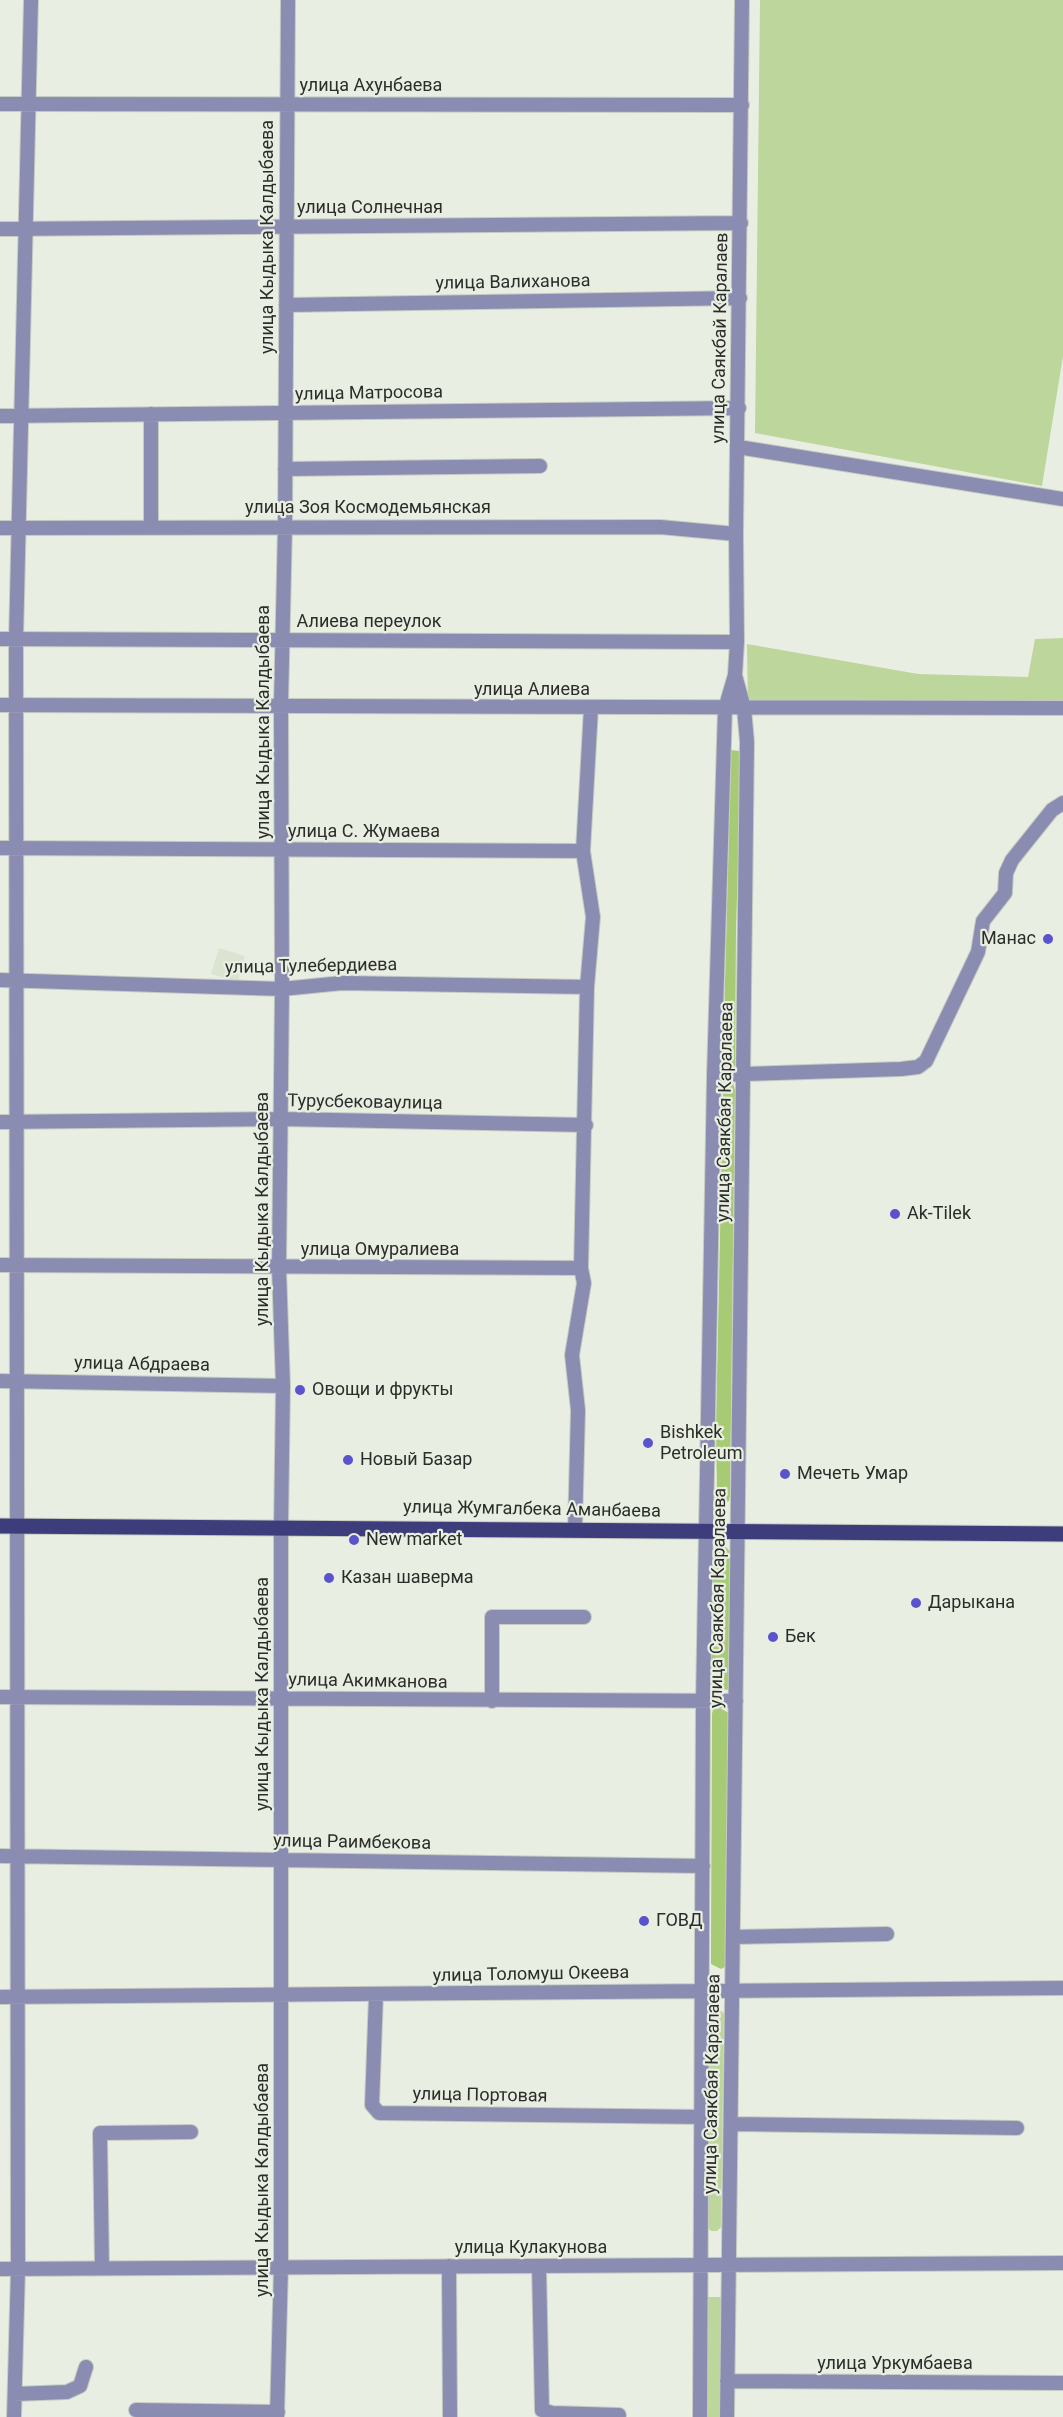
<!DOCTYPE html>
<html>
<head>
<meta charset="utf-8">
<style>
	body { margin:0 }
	canvas { display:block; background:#e9eee3 }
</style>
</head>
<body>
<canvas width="1063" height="2417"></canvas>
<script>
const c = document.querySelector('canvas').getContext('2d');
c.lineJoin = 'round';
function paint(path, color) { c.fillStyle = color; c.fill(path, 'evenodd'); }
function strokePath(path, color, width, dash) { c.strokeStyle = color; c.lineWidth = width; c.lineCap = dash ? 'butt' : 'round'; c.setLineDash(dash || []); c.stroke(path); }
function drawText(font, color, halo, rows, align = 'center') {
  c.font = font + ' Roboto,sans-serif'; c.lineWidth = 4.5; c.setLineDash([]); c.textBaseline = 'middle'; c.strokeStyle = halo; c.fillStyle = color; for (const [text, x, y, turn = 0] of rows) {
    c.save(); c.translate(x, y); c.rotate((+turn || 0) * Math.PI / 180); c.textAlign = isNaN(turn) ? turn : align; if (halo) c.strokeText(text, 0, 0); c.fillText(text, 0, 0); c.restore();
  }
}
const built = new Path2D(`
	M219 948 245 956 238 982 211 974Z`);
const green = new Path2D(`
	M760 0H1063V356L1042 486 755 433Z
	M1063 638V703L748 707 747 644 918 674 1028 677 1035 639Z
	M714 2009H720L724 2014 721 2227 717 2231H711L707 2227 710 2013Z
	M706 2297H722L721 2417H706Z`);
const forest = new Path2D(`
	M731 750 740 751 741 769 736 930 735 1066 732 1070 724 1068 723 1060Z
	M728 1082 733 1083 735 1090 730 1496 729 1501 722 1505 717 1496 716 1427 723 1090 724 1084Z
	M720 1546 726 1547 733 1555 729 1687 727 1690 713 1687 710 1682 713 1554Z
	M719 1707 730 1714 725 1967 721 1969 711 1964V1947L712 1714 713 1709Z`);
const minor = new Path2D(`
	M0 104 742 105
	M0 229 741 223
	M286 305 740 298
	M151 414V527
	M0 416 739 408
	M738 447 1063 499
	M285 469 540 466
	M0 528 660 527 736 534
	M0 639 737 642
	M0 705C354 706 709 708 1063 708
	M0 848 583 851
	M0 980 282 989 342 983 587 987
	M714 1075 901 1069 918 1067 926 1061 978 952 983 921 1005 893 1006 873 1012 860 1052 810 1063 803
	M0 1122 280 1119 586 1125
	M0 1265 581 1268
	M0 1381 283 1386
	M575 1529 578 1410 572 1355 584 1283 581 1268 587 987 593 917 583 851 591 708
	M0 1697 736 1701
	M492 1701V1617H584
	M0 1856 703 1866
	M733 1937 887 1934
	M376 1995 372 2105 379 2113 702 2117
	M0 1997 1063 1988
	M731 2124 1017 2128
	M449 2266 450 2417
	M539 2266 542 2410 552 2413 619 2415
	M102 2268 100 2133 191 2132
	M0 2269 1063 2263
	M727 2381 1063 2383
	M15 2394 67 2392 80 2386 86 2367
	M136 2410 278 2412
	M14 2417 18 2269 16 640 31 0
	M277 2417 281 2267V1527L283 1386 279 1268 282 989 281 704 285 526 288 0
	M700 2417 703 1700 714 1075 724 742 725 709 735 675 737 642 736 534 742 0
	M727 2417 747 742 744 708 735 675`);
const major = new Path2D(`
	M0 1526 1063 1534`);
const markers = [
	[1048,939,6,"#5b53cb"],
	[895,1214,6,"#5b53cb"],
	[300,1390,6,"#5b53cb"],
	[648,1443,6,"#5b53cb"],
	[348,1460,6,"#5b53cb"],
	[785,1474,6,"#5b53cb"],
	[354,1540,6,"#5b53cb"],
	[329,1578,6,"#5b53cb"],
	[916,1603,6,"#5b53cb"],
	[773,1637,6,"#5b53cb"],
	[644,1921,6,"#5b53cb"]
];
const streetNames = [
	["улица Ахунбаева",371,86],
	["улица Солнечная",370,208],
	["улица Кыдыка Калдыбаева",268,237,-90],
	["улица Валиханова",513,283,-1],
	["улица Саякбай Каралаев",721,338,-89],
	["улица Матросова",369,394,-1],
	["улица Зоя Космодемьянская",368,508],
	["Алиева переулок",369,622],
	["улица Алиева",532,690],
	["улица Кыдыка Калдыбаева",264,722,-90],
	["улица С. Жумаева",364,832],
	["улица Тулебердиева",311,967,-1],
	["Турусбековаулица",365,1103,1],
	["улица Саякбая Каралаева",726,1112,-89],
	["улица Кыдыка Калдыбаева",263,1209,-90],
	["улица Омуралиева",380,1250],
	["улица Абдраева",142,1365,1],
	["улица Жумгалбека Аманбаева",532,1510,1],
	["улица Саякбая Каралаева",719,1598,-89],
	["улица Акимканова",368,1682,1],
	["улица Кыдыка Калдыбаева",263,1694,-90],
	["улица Раимбекова",352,1843,1],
	["улица Толомуш Океева",531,1975,-1],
	["улица Саякбая Каралаева",713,2084,-89],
	["улица Портовая",480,2096,1],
	["улица Кыдыка Калдыбаева",263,2180,-90],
	["улица Кулакунова",531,2248],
	["улица Уркумбаева",895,2364]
];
const poiNames = [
	["Манас",1036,939,"right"],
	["Ak-Tilek",907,1214],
	["Овощи и фрукты",312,1390],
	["Bishkek",660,1433],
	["Petroleum",660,1454],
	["Новый Базар",360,1460],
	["Мечеть Умар",797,1474],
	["New market",366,1540],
	["Казан шаверма",341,1578],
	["Дарыкана",928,1603],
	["Бек",785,1637],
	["ГОВД",656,1921]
];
paint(built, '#dbe3d1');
paint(green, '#bdd69c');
paint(forest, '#a7cb74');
strokePath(minor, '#c7cbc2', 16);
strokePath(major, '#c7cbc2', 17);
strokePath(minor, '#8a8db1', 14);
strokePath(major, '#3e3d7b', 15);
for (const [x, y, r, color] of markers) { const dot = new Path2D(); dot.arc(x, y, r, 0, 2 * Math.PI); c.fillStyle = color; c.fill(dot); strokePath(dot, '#e9eee3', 2); }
drawText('18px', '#2b2d29', '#e9eee3', streetNames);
drawText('18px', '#2b2d29', '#e9eee3', poiNames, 'left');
</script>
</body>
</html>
